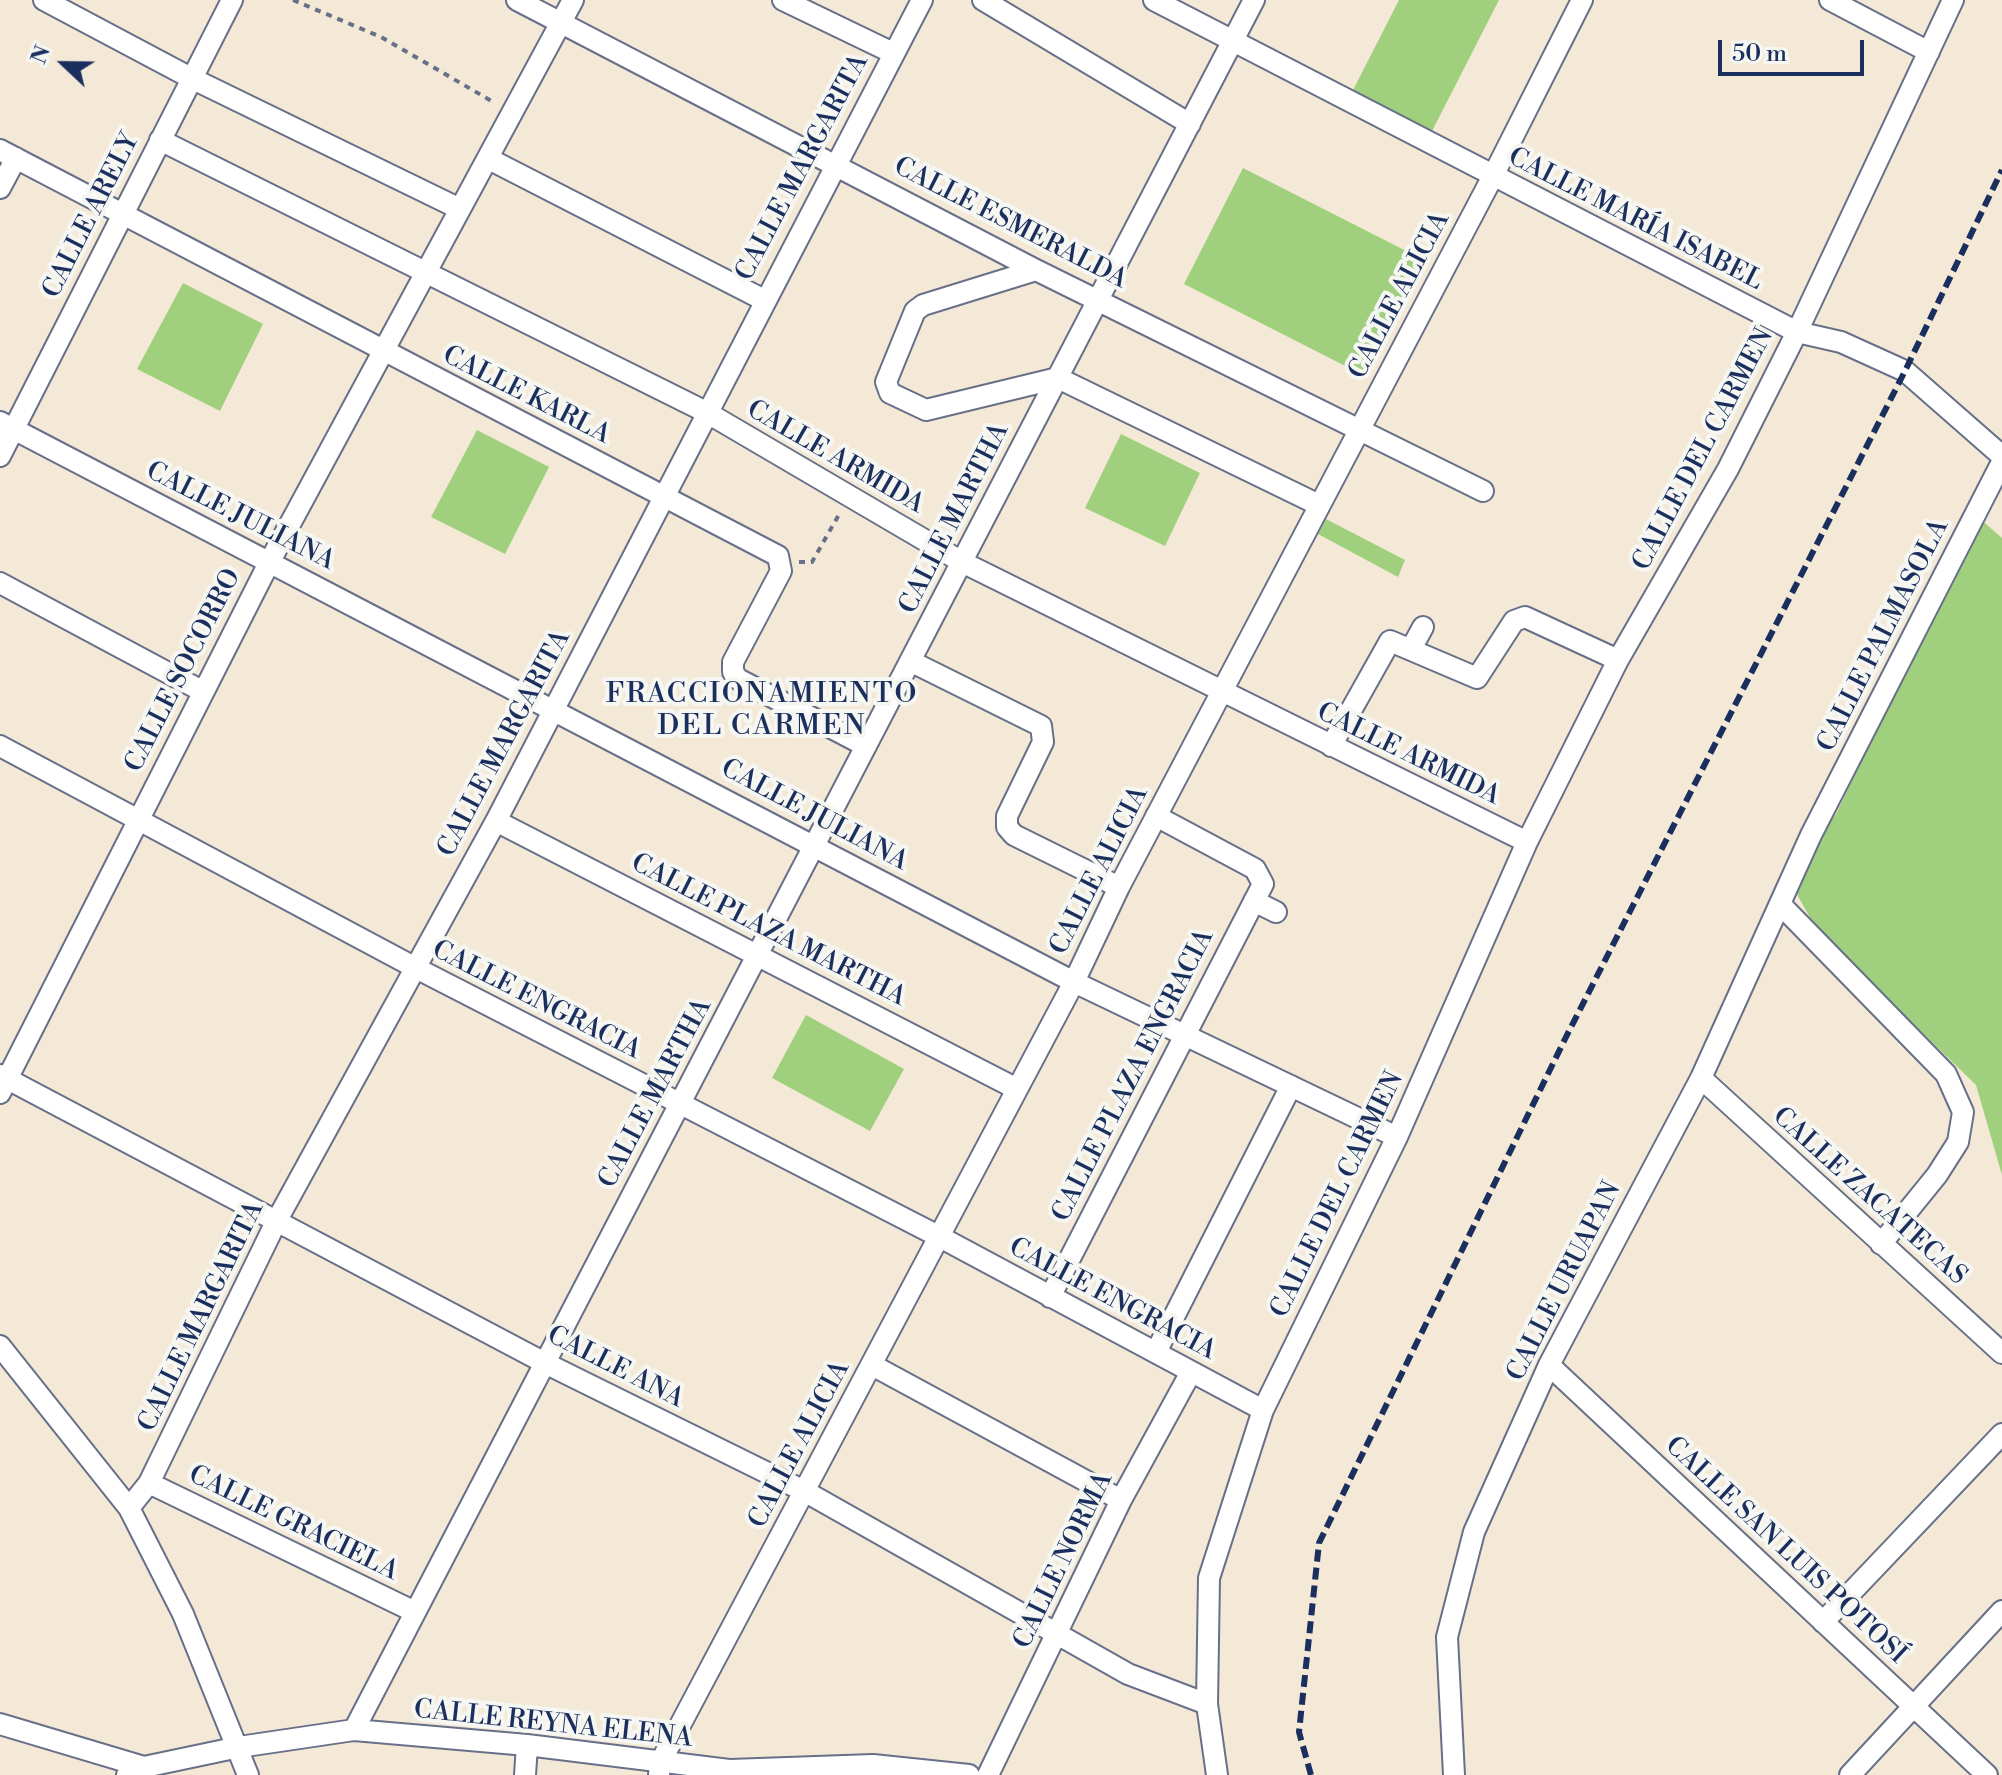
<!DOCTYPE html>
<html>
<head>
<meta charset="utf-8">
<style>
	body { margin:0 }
	#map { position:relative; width:2002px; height:1775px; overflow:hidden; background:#f4e9d6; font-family:"Libre Bodoni",serif }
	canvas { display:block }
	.north { position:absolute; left:24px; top:24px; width:80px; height:80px; -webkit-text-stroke:6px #f6f6f2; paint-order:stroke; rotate:292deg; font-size:22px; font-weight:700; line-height:32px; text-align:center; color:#1b2f5e }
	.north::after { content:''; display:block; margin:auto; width:28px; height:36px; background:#1b2f5e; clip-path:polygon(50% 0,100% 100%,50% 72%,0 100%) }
	.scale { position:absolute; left:1718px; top:40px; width:146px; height:36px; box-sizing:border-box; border:4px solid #1b2f5e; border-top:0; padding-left:10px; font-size:24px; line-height:28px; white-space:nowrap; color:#1b2f5e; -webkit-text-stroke:6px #f6f6f2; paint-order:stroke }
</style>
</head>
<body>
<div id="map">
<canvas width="2002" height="1775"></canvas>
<div class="north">N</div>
<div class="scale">50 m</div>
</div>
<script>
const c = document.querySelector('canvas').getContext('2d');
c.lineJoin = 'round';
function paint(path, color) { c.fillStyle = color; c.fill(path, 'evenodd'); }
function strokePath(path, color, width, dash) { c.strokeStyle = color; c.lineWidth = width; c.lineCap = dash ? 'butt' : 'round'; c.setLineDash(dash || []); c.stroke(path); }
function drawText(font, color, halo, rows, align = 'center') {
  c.font = font + ' "Libre Bodoni",serif'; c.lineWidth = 8; c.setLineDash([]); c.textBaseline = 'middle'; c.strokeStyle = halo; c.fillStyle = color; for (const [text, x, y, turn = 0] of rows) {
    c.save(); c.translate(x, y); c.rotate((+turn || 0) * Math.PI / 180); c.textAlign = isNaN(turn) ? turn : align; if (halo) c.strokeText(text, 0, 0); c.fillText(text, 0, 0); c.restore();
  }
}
const green = new Path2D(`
	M1399 0H1499L1429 137 1350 96Z
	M1243 168 1422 259 1363 375 1184 284Z
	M183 283 263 324 220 411 137 369Z
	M477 430 549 467 505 554 431 517Z
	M1121 434 1200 473 1165 546 1085 508Z
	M1979 518 2002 538V1175L1976 1085 1817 930 1795 891 1809 847 1836 814Z
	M1326 519 1405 560 1398 577 1318 534Z
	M806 1015 904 1069 870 1131 772 1078Z`);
const path = new Path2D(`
	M293 0 381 37 495 103
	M799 562H812L841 511`);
const minor = new Path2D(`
	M44 0 191 78 460 209
	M517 0 1036 270 1483 491
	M783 0 893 53
	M983 0 1190 124
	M1154 0 1797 332 1841 342 1905 371 2002 456
	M1830 0 1929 52
	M160 140 706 412 962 562 1527 842
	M0 150 778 556 781 571 733 662V672L738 679 866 746
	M489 159 764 300
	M0 188 16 158
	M1036 270 923 305 915 311 886 382 890 393 926 410 1058 378 1319 505
	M0 422 1074 982 1397 1137
	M0 456 232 0
	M0 583 202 691
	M1411 649 1423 627
	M1618 660 1728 469 1797 332 1953 0
	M910 661 1041 726 1043 742 1007 816V827L1014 835 1119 887
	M0 746 414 967 940 1237 1263 1410
	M496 821 1015 1088
	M1254 901 1276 912
	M1780 904 1946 1074 1963 1112 1958 1142 1937 1175 1881 1244
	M0 1075 545 1363 806 1492 1128 1674 1207 1704
	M1701 1078 2002 1353
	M0 1093 270 561 573 0
	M1050 1297 1263 884 1255 869 1156 816
	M0 1346 129 1508 183 1614 248 1775
	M1156 1352 1291 1086
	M872 1365 1121 1500
	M1549 1365 1987 1775
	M149 1483 415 1612
	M129 1508 149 1483 277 1220 496 821 922 0
	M1823 1622 2002 1434
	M0 1724 144 1767
	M354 1730 1254 0
	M730 1770 873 1765 969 1775
	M127 1775 144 1767 239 1747 354 1730 527 1745 729 1770 745 1775
	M525 1775 527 1745
	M659 1775 660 1763 1074 982 1119 887 1493 176 1582 0
	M988 1775 1121 1500 1191 1372
	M1217 1775 1207 1704 1209 1578 1263 1410 1397 1137 1527 842 1618 660 1525 617 1514 621 1477 678 1390 641 1331 746
	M1454 1775 1447 1637 1474 1532 1549 1365 1701 1078 1811 835 2002 462
	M1850 1775 2002 1611`);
const rail = new Path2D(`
	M1311 1775 1299 1732 1319 1543 1565 1039 1905 371 2002 170`);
const streetNames = [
	["CALLE MARGARITA",803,168,-62],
	["CALLE ARELY",92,216,-63],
	["CALLE MARÍA ISABEL",1635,220,27],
	["CALLE ESMERALDA",1010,224,27],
	["CALLE ALICIA",1400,296,-62],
	["CALLE KARLA",526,396,27],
	["CALLE DEL CARMEN",1704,450,-62],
	["CALLE ARMIDA",835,458,30],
	["CALLE JULIANA",240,517,27],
	["CALLE MARTHA",955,519,-63],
	["CALLE PALMASOLA",1884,636,-63],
	["CALLE SOCORRO",184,671,-63],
	["CALLE MARGARITA",505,744,-62],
	["CALLE ARMIDA",1408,755,26],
	["CALLE JULIANA",814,816,28],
	["CALLE ALICIA",1100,871,-63],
	["CALLE PLAZA MARTHA",768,931,27],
	["CALLE ENGRACIA",536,1001,27],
	["CALLE PLAZA ENGRACIA",1134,1076,-63],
	["CALLE MARTHA",656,1094,-62],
	["CALLE DEL CARMEN",1338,1195,-64],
	["CALLE ZACATECAS",1869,1197,42],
	["CALLE URUAPAN",1565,1282,-63],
	["CALLE ENGRACIA",1112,1300,28],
	["CALLE MARGARITA",202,1317,-64],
	["CALLE ANA",615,1368,27],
	["CALLE ALICIA",800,1445,-62],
	["CALLE GRACIELA",293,1524,26],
	["CALLE SAN LUIS POTOSÍ",1785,1551,43],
	["CALLE NORMA",1064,1561,-64],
	["CALLE REYNA ELENA",553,1725,6]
];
const neighbourhoodNames = [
	["FRACCIONAMIENTO",762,695],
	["DEL CARMEN",762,727]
];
paint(green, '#a0d07e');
strokePath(minor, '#677088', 24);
strokePath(path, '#677088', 4, [6, 6]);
strokePath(minor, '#fff', 20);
strokePath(rail, '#1b2f5e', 6, [12, 6]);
drawText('26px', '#1b2f5e', '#f6f6f2', streetNames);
c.letterSpacing = '2px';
drawText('28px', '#1b2f5e', '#f6f6f2', neighbourhoodNames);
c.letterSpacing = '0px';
</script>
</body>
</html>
